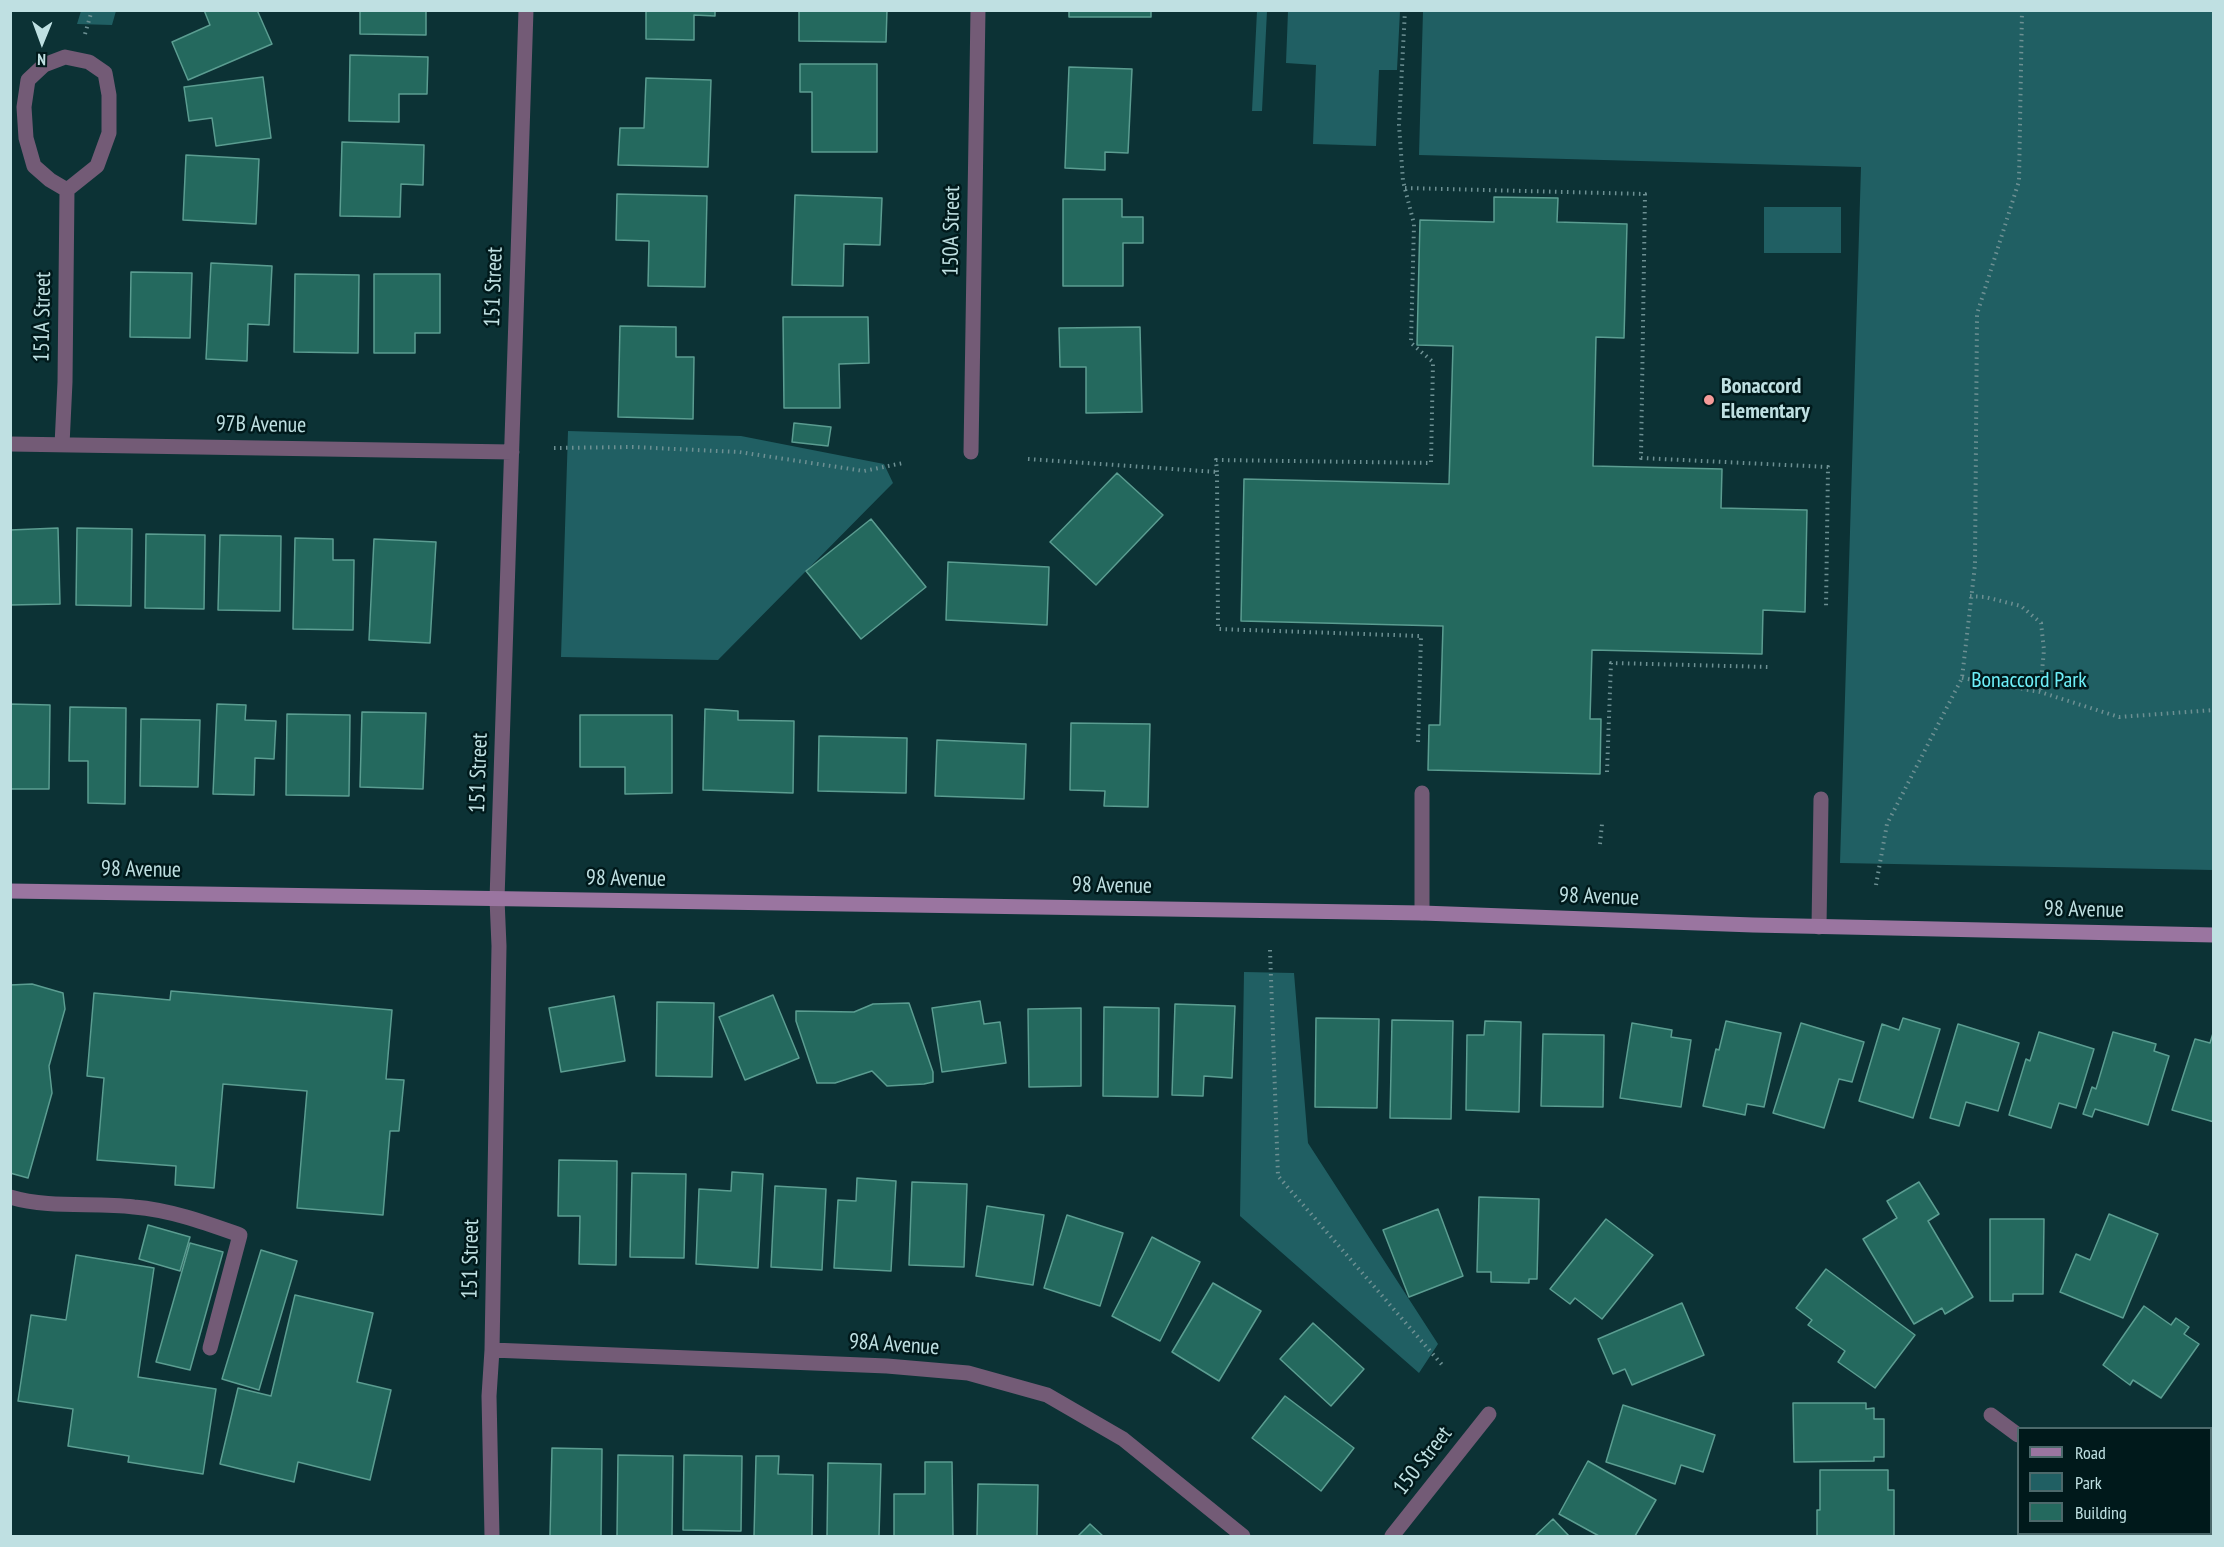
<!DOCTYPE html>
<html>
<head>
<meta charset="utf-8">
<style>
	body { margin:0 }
	#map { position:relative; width:2224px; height:1547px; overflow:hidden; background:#0c3235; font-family:"PT Sans Narrow",sans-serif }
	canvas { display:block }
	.frame { position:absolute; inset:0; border:12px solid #bfe0e2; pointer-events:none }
	.legend { position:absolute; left:2017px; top:1427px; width:195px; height:108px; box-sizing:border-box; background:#00191b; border:2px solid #4c696b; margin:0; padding:8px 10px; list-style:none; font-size:18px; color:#bfe0e2 }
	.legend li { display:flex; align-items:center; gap:12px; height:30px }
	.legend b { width:30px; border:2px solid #4c696b }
	.north { position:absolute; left:12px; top:12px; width:60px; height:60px; -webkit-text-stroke:4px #00191b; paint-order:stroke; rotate:181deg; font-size:16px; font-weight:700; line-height:24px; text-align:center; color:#bfe0e2 }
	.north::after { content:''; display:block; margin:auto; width:21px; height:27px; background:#bfe0e2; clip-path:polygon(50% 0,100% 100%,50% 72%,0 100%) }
</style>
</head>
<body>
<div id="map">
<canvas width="2224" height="1547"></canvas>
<div class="frame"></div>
<ul class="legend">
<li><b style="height:8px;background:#9a75a0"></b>Road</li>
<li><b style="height:16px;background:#205f63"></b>Park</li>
<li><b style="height:16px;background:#24695e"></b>Building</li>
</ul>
<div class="north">N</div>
</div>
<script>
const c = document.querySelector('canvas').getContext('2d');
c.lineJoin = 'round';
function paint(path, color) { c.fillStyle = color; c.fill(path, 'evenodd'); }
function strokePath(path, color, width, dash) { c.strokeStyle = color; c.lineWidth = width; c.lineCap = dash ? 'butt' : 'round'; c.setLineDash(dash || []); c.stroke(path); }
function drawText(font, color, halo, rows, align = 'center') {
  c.font = font + ' "PT Sans Narrow",sans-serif'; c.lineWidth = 5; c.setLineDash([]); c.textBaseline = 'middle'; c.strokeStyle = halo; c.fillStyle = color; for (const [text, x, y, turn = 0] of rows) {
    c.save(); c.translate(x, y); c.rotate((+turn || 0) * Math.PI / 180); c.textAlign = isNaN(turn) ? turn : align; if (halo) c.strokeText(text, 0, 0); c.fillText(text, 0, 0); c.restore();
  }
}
const green = new Path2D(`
	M81 11V10L116 11 112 25 77 24Z
	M1257 11H1267L1262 111H1252Z
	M1288 11H1400L1397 70H1379L1376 146 1313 144 1316 65 1286 63Z
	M1423 11H2213V870L1840 863 1861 167 1419 155Z
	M1764 207H1841V253H1764Z
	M568 431 741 436 884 464 893 483 718 660 561 657Z
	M1244 972 1294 973 1308 1143 1438 1344 1419 1373 1240 1216Z`);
const building = new Path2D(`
	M204 10H257L272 44 188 80 172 42 210 25Z
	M360 10H426V35L360 34Z
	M646 10H715V16L694 15V40L646 39Z
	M799 10H887L886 42 799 41Z
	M1069 10H1151V17H1069Z
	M350 55 428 57 427 94H399V122L349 121Z
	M800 64H877V152H812V92H800Z
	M1069 67 1132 69 1128 153 1105 152V170L1065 168Z
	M263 77 271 138 216 146 212 118 189 121 184 87Z
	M646 78 711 80 708 167 618 165 620 128H644Z
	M342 142 424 145 423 185 401 184 400 217 340 216Z
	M186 155 259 159 256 224 183 220Z
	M617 194 707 196 705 287 648 286 649 241 616 240Z
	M795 195 882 198 880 245 844 244 843 286 792 285Z
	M1494 197 1558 198 1557 222 1627 224 1624 338 1596 337 1593 466 1722 469 1721 508 1807 510 1805 612 1763 610 1762 654 1592 650 1590 719H1601L1600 774 1428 770 1429 725H1440L1443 626 1241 621 1244 479 1449 484 1453 346 1417 345 1420 220 1494 222Z
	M1063 199H1122V217H1143V243H1123V286H1063Z
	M211 263 272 266 269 325 248 324 247 361 206 359Z
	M131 272 192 273 190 338 130 337Z
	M295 274 359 275 358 353 294 352Z
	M374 274H440V333H415V353H374Z
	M783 317H868L869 363 839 364 840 408H784Z
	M620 326 676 327V357H694L693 419 618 417Z
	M1140 327 1142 412 1086 413V367H1060L1059 328Z
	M794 423 831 427 828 446 792 442Z
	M1117 473 1163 515 1096 585 1050 542Z
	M871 519 926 587 861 639 806 571Z
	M58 528 60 604 10 605V530Z
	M77 528 132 529 131 606 76 605Z
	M146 534 205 535 204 609 145 608Z
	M220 535 281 536 280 611 218 610Z
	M295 538 333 539V560H354L353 630 293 629Z
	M374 539 436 542 430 643 369 640Z
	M948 562 1049 567 1047 625 946 620Z
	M10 704 50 705 49 789H10Z
	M217 704 246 705 245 720 276 721 274 759 255 758 254 795 213 794Z
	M70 707 126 708 125 804 88 803V761H69Z
	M705 709 738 711V720L794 721 793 793 703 790Z
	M362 712 426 713 423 789 360 787Z
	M287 714 350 715 349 796 286 795Z
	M580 715H672V793L625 794V767H580Z
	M141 719 200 720 198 787 140 786Z
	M1071 723 1150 724 1148 807 1104 806 1105 791 1070 790Z
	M819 736 907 738 906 793 818 791Z
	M937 740 1026 744 1024 799 935 796Z
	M32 984 63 993 65 1009 49 1066 52 1093 28 1178 10 1173V985Z
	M171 991 392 1010 386 1079 404 1080 399 1131H390L383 1215 297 1208 307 1091 223 1084 214 1188 175 1185 176 1166 97 1160 104 1078 87 1076 94 993 170 1000Z
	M773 995 799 1058 745 1080 719 1017Z
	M614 996 625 1061 561 1072 549 1008Z
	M980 1001 984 1024 1000 1022 1006 1063 942 1072 932 1008Z
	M657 1002 714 1003 712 1077 656 1076Z
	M909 1003 933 1072V1082L924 1084 887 1086 872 1071 835 1083H817L796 1021V1011L854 1012 873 1004Z
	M1175 1004 1235 1006 1232 1078 1204 1076 1203 1096 1172 1095Z
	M1104 1007 1159 1008 1158 1097 1103 1096Z
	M1081 1008V1086L1029 1087 1028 1009Z
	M1316 1018 1379 1019 1377 1108 1315 1107Z
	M1903 1018 1940 1029 1913 1118 1859 1101 1882 1024 1899 1030Z
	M1392 1020 1453 1021 1451 1119 1390 1118Z
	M1485 1021 1521 1022 1519 1112 1466 1110 1467 1035H1484Z
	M1726 1021 1781 1033 1764 1107 1747 1104 1745 1115 1703 1106 1716 1049 1719 1050Z
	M1632 1023 1672 1030 1671 1037 1691 1040 1681 1107 1620 1098Z
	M1801 1023 1864 1042 1852 1082 1839 1079 1824 1128 1773 1113Z
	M1958 1024 2019 1043 1998 1111 1966 1102 1959 1126 1930 1118Z
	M2214 1030V1122L2172 1110 2195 1039 2210 1043Z
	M2039 1032 2094 1049 2076 1108 2059 1103 2051 1128 2009 1115 2026 1059 2030 1061Z
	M2113 1032 2156 1044 2154 1051 2169 1056 2148 1125 2095 1109 2092 1117 2083 1114 2092 1087 2096 1089Z
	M1543 1034 1604 1035 1603 1107 1541 1106Z
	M559 1160 617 1161 616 1265 579 1264 580 1216H558Z
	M732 1172 763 1174 758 1268 696 1264 699 1189 731 1191Z
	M632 1173 686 1174 684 1258 630 1257Z
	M857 1178 896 1181 891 1271 834 1268 838 1200 856 1201Z
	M912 1182 967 1184 964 1267 909 1265Z
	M1919 1182 1939 1214 1928 1221 1973 1297 1945 1314 1942 1308 1914 1324 1863 1239 1897 1218 1887 1201Z
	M775 1186 826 1189 822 1270 771 1267Z
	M1479 1197 1539 1199 1537 1279H1529V1283L1491 1282V1272H1477Z
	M987 1206 1044 1215 1033 1285 976 1276Z
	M1438 1209 1463 1276 1409 1297 1383 1230Z
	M2109 1214 2158 1234 2123 1318 2060 1292 2076 1254 2090 1260Z
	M1067 1215 1123 1233 1100 1306 1044 1288Z
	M1606 1219 1653 1255 1602 1319 1575 1298 1570 1304 1550 1289Z
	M1990 1219H2044L2043 1294H2013V1301H1990Z
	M148 1225 190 1237 180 1271 139 1259Z
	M1152 1237 1200 1262 1160 1341 1112 1316Z
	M190 1243 223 1252 190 1370 156 1362Z
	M261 1250 297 1261 259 1390 222 1379Z
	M76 1255 154 1268 138 1377 216 1389 203 1474 128 1462 129 1456 68 1446 73 1409 18 1401 31 1315 66 1320Z
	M1826 1269 1915 1335 1875 1388 1838 1362 1845 1351 1808 1325 1812 1320 1796 1308Z
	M1213 1283 1261 1311 1219 1381 1172 1352Z
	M295 1295 373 1313 357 1382 391 1390 370 1480 298 1462 294 1482 220 1464 238 1388 271 1396Z
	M1682 1303 1704 1355 1632 1385 1625 1369 1613 1374 1598 1339Z
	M2144 1306 2171 1325 2176 1318 2189 1327 2184 1334 2199 1344 2161 1398 2133 1380 2130 1385 2103 1365Z
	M1313 1323 1364 1369 1331 1406 1280 1359Z
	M1285 1396 1354 1448 1321 1491 1252 1438Z
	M1793 1403H1866V1409L1874 1408V1419H1884V1457H1874V1461L1794 1462Z
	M1623 1405 1715 1435 1703 1472 1681 1465 1675 1484 1606 1462Z
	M2210 1442 2214 1445V1515L2210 1512Z
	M552 1448 602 1449 601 1536H550Z
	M618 1455 673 1456 672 1536H617Z
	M684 1455 742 1456 741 1531 683 1530Z
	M756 1456H779L778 1474 813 1475 812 1536H754Z
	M1588 1461 1656 1500 1635 1536H1599L1559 1514Z
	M925 1462H952L953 1536H894V1494H925Z
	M828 1463 881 1464 879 1536H827Z
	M1820 1470H1888V1490H1894V1536H1817V1510H1820Z
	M978 1484 1038 1485 1037 1536H977Z
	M1553 1519 1569 1536H1535Z
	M1090 1524 1103 1536H1078Z`);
const path = new Path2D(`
	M85 34 92 10
	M1405 188 1645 194 1641 458 1828 467 1826 609
	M554 448 633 447 739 452 864 471 903 463
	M1028 459 1217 472 1218 629 1421 636 1418 743
	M1217 472 1216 460 1431 463 1433 362 1411 343 1414 224 1403 181 1399 125 1405 10
	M1970 596 1985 597 2021 606 2041 623 2044 650 2040 692
	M1962 678 2040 692 2119 717 2214 710
	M1607 772 1611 663 1768 667
	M1600 844 1602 824
	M1876 885 1887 824 1962 678 1975 565 1977 314 2019 181 2022 10
	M1270 950 1278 1176 1444 1367`);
const lane = new Path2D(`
	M1422 913V793
	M1819 927 1821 799
	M10 1197C51 1209 93 1202 134 1207 171 1210 206 1223 240 1235L210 1348`);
const street = new Path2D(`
	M10 444 512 452
	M62 445 65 382 67 190 97 166 109 133V95L105 73 89 62 65 57 44 65 28 80 24 107 26 138 34 166 50 180 67 190
	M971 452 978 10
	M492 1350 887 1366 968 1373 1047 1395 1123 1439 1243 1536
	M1991 1415 2018 1435
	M2146 1534 2149 1536
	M492 1536 489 1396 492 1350 499 946 497 899 526 10
	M1392 1536 1489 1414`);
const secondary = new Path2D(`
	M10 891 1422 913 1753 925 2214 935`);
const markers = [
	[1709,400,6,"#f59b99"]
];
const streetNames = [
	["150A Street",952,231,-89],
	["151 Street",494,287,-88],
	["151A Street",43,317,-89],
	["97B Avenue",261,425,1],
	["151 Street",479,773,-88],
	["98 Avenue",141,870,1],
	["98 Avenue",626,879,1],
	["98 Avenue",1112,886,1],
	["98 Avenue",1599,897,2],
	["98 Avenue",2084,910,1],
	["151 Street",471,1259,-89],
	["98A Avenue",894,1345,4],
	["150 Street",1423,1461,-52]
];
const poiNames = [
	["Bonaccord",1721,387],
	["Elementary",1721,412]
];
const parkNames = [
	["Bonaccord Park",2029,681]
];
paint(green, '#205f63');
paint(building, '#24695e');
strokePath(building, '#5b9d91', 1.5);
strokePath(path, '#6d9093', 4, [1.5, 4.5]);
strokePath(lane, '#735b76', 15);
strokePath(street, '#735b76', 15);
strokePath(secondary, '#9a75a0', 15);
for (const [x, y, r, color] of markers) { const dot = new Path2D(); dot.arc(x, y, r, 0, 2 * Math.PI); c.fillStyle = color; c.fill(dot); strokePath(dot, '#00191b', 2); }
drawText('22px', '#bfe0e2', '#00191b', streetNames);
drawText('bold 22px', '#bfe0e2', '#00191b', poiNames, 'left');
drawText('22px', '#6eeff8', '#00191b', parkNames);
</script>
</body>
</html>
